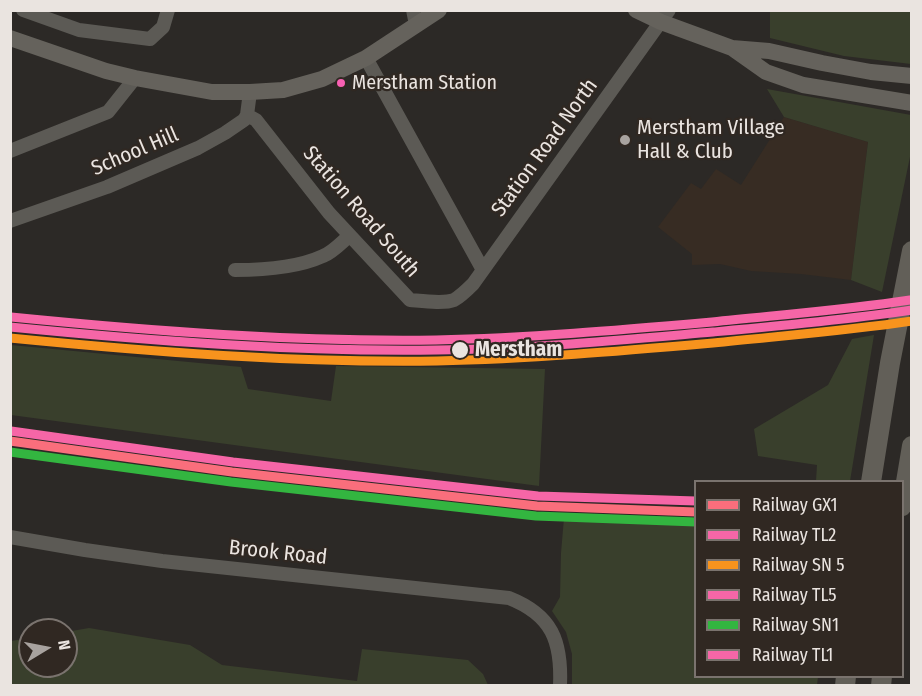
<!DOCTYPE html>
<html>
<head>
<meta charset="utf-8">
<style>
	body { margin:0 }
	#map { position:relative; width:922px; height:696px; overflow:hidden; background:#2c2926; font-family:"Fira Sans Condensed",sans-serif }
	canvas { display:block }
	.frame { position:absolute; inset:0; border:12px solid #eae4e0; pointer-events:none }
	.legend { position:absolute; left:694px; top:480px; width:210px; height:198px; box-sizing:border-box; background:#302822; border:2px solid #7a736e; margin:0; padding:8px 10px; list-style:none; font-size:18px; color:#eae4e0 }
	.legend li { display:flex; align-items:center; gap:12px; height:30px }
	.legend b { width:30px; border:2px solid #7a736e }
	.north { position:absolute; left:18px; top:618px; width:60px; height:60px; box-sizing:border-box; background:#302822; border:2px solid #7a736e; border-radius:50%; rotate:80deg; font-size:16px; font-weight:700; line-height:24px; text-align:center; color:#eae4e0 }
	.north::after { content:''; display:block; margin:auto; width:21px; height:27px; background:#a8a39f; clip-path:polygon(50% 0,100% 100%,50% 72%,0 100%) }
</style>
</head>
<body>
<div id="map">
<canvas width="922" height="696"></canvas>
<div class="frame"></div>
<ul class="legend">
<li><b style="height:8px;background:#fa6e7c"></b>Railway GX1</li>
<li><b style="height:8px;background:#f666a7"></b>Railway TL2</li>
<li><b style="height:8px;background:#f7931d"></b>Railway SN 5</li>
<li><b style="height:8px;background:#f666a7"></b>Railway TL5</li>
<li><b style="height:8px;background:#33b540"></b>Railway SN1</li>
<li><b style="height:8px;background:#f666a7"></b>Railway TL1</li>
</ul>
<div class="north">N</div>
</div>
<script>
const c = document.querySelector('canvas').getContext('2d');
c.lineJoin = 'round';
function paint(path, color) { c.fillStyle = color; c.fill(path, 'evenodd'); }
function strokePath(path, color, width, dash) { c.strokeStyle = color; c.lineWidth = width; c.lineCap = dash ? 'butt' : 'round'; c.setLineDash(dash || []); c.stroke(path); }
function drawText(font, color, halo, rows, align = 'center') {
  c.font = font + ' "Fira Sans Condensed",sans-serif'; c.lineWidth = 4.5; c.setLineDash([]); c.textBaseline = 'middle'; c.strokeStyle = halo; c.fillStyle = color; for (const [text, x, y, turn = 0] of rows) {
    c.save(); c.translate(x, y); c.rotate((+turn || 0) * Math.PI / 180); c.textAlign = isNaN(turn) ? turn : align; if (halo) c.strokeText(text, 0, 0); c.fillText(text, 0, 0); c.restore();
  }
}
const built = new Path2D(`
	M784 117 868 142 851 280 801 274 751 271 720 264 692 265V254L658 227 691 183 701 189 716 169 741 185Z`);
const green = new Path2D(`
	M770 11H911V64L844 56 770 38Z
	M767 89 911 115V152L882 292 851 280 868 142 784 117Z
	M874 335 850 481H816L817 465 758 456 754 429 828 385 852 339Z
	M11 345 241 367 248 389 331 401 336 366 545 369 539 486 11 415Z
	M564 518 695 521 696 676 818 677 817 685H572V654L566 632 552 611 560 597 561 553Z
	M89 628 190 645 222 665 357 681 362 649 468 660 483 674 488 685H11V641L30 638V666H66V632Z`);
const minor = new Path2D(`
	M23 10 79 30 150 39 163 27 168 10
	M413 10 416 25
	M366 58 483 270
	M247 115 256 120 329 213 410 300C422 301 444 304 454 300 461 296 468 289 473 284L669 10
	M10 151 108 112 135 78
	M10 221 107 187 198 148 225 133 244 120 247 115 250 92
	M235 270C264 270 297 268 323 256 333 252 342 242 349 236
	M10 537 85 550 162 561 509 598C552 615 562 641 560 686`);
const major = new Path2D(`
	M636 10 661 22 732 48 766 72 803 85 912 103
	M10 38 106 71 135 78 212 92H250L283 90 322 79 366 58 439 10
	M732 48 769 51 822 63 871 72 912 76`);
const highway = new Path2D(`
	M871 482 890 363 912 251
	M902 506 912 446
	M845 686 846 676
	M881 686 882 676`);
const rail1 = new Path2D(`
	M10 441 232 472 537 506 696 512`);
const rail2 = new Path2D(`
	M10 327C152 341 294 352 437 350 529 349 621 340 713 332 779 326 846 320 912 310`);
const rail3 = new Path2D(`
	M10 338C152 352 294 363 437 361 529 359 621 351 713 343 779 336 846 331 912 321`);
const rail4 = new Path2D(`
	M11 317C152 331 294 342 436 340 528 338 620 330 712 322 778 315 845 310 910 300`);
const rail5 = new Path2D(`
	M10 452 231 482 536 516 696 522`);
const rail6 = new Path2D(`
	M11 431 233 462 538 496 696 501`);
const markers = [
	[341,83,5,"#f860b3"],
	[625,140,6,"#a8a39f"],
	[460,350,9,"#eae4e0"]
];
const busNames = [
	["Merstham Station",352,83]
];
const poiNames = [
	["Merstham Village",637,128],
	["Hall & Club",637,152]
];
const streetNames = [
	["Station Road North",545,148,-54],
	["School Hill",135,152,-23],
	["Station Road South",361,212,49],
	["Brook Road",278,553,6]
];
const stopNames = [
	["Merstham",475,350]
];
paint(built, '#372c23');
paint(green, '#393f2c');
strokePath(minor, '#5c5a55', 14);
strokePath(major, '#65625c', 16);
strokePath(highway, '#625f58', 20);
strokePath(rail1, '#fa6e7c', 9);
strokePath(rail2, '#f666a7', 9);
strokePath(rail3, '#f7931d', 9);
strokePath(rail4, '#f666a7', 9);
strokePath(rail5, '#33b540', 9);
strokePath(rail6, '#f666a7', 9);
for (const [x, y, r, color] of markers) { const dot = new Path2D(); dot.arc(x, y, r, 0, 2 * Math.PI); c.fillStyle = color; c.fill(dot); strokePath(dot, '#302822', 2); }
drawText('20px', '#eae4e0', '#302822', busNames, 'left');
drawText('21px', '#eae4e0', '#302822', poiNames, 'left');
drawText('21px', '#eae4e0', '#302822', streetNames);
drawText('bold 21px', '#eae4e0', '#302822', stopNames, 'left');
</script>
</body>
</html>
